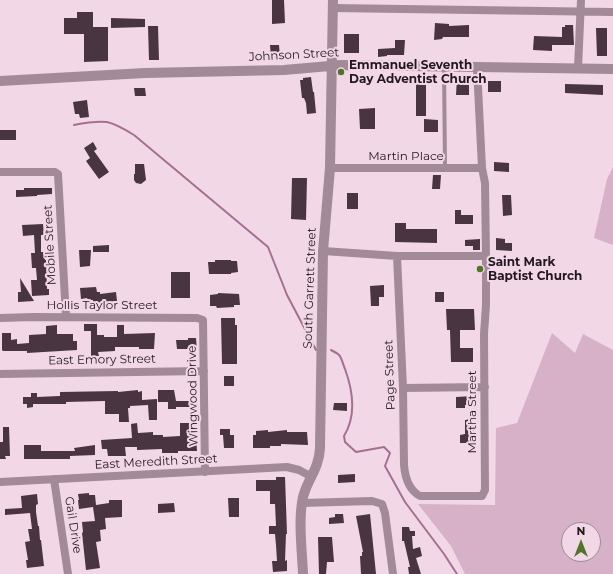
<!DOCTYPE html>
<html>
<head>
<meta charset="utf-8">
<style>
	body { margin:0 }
	#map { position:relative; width:613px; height:574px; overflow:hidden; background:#f2d7e7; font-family:Montserrat,sans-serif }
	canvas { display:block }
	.north { position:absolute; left:561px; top:522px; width:40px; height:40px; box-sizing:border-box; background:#f2d7e7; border:1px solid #9f8b97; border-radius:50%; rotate:0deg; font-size:11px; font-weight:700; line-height:16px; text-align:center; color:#22181e }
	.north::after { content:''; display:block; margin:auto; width:14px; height:18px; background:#51732c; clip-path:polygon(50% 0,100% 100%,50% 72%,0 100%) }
</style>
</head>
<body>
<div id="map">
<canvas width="613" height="574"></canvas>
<div class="north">N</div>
</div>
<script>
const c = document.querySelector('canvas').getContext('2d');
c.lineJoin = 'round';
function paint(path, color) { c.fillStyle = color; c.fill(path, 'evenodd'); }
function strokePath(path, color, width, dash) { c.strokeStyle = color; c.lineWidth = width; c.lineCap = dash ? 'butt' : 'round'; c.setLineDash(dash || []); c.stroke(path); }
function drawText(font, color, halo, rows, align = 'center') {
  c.font = font + ' Montserrat,sans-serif'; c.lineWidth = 4; c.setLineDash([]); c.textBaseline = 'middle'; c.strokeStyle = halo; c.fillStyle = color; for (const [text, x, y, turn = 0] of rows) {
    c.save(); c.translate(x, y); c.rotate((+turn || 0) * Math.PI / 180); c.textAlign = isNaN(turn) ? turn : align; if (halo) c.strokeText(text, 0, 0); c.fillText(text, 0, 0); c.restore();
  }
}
const green = new Path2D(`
	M613 167V245L594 238 607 179Z
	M552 333 575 353 583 334 613 350V574H465L451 546 418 504 495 505 496 428 517 423ZM569 530H593V554H569Z`);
const stream = new Path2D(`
	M74 125C84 123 97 121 107 122 116 124 126 130 134 135L268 247 287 295 316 350
	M331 350C333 351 337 353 339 355 342 358 343 365 345 369 353 391 357 415 344 436L345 442 356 452 384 447 390 453 385 466 405 502 444 554 457 574`);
const building = new Path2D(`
	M272 0H284L285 23 272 24Z
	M77 12H93V27H108V61L84 62V34H64V18H77Z
	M111 18 145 19V27L111 28Z
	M435 23 449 24V26L469 25V37H443L442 39 434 40Z
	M565 25H573L574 45H552V51L533 50 534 36 562 37V27H565Z
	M148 26H158L159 60H149Z
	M596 28H607V56H597Z
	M344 34H359V53H344Z
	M395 40H405L404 55H387V56L378 57V49L395 48Z
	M270 45H279L280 57 271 58Z
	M311 77 313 92H314L316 113 307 114 306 103 304 98H302L300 80H303V78Z
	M457 77H469V95H456Z
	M488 81H501V92H488Z
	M416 84H426V116H416Z
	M565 84 603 85V95L565 93Z
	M134 88H145L146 96H135Z
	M87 100 89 117 80 118 79 114H75L73 102Z
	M375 108V129H360L359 109Z
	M424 119 438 120V132H424Z
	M0 130H16V140H0Z
	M93 142 97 149 94 151 109 172 99 179 86 161 90 158 84 148Z
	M494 162 509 163V172L494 171Z
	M135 164H144L146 180 141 184 136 183 134 180V174H135Z
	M433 175H441L440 189H432Z
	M292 178H307L306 220 291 219Z
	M24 188H52V194L37 195V196L16 197V190H24Z
	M347 193H358V209H347Z
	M502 195H511L512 215 503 216Z
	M455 210H461V215H473V224H455Z
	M395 223H406V229H437V243L395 242Z
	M43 224 44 235H41V252H44L45 260H46L47 289H49V295L32 296 31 280H37L36 268H32L31 253H35L34 235 23 236 22 225Z
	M496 238 505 239V243H512V251L496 250Z
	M480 239V250H473V246H465V240Z
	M109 245V252H93V246Z
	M79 250H91L90 266 80 267Z
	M215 260H231V261H237L238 272 231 273V274H209L208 262H215Z
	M171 272H190V298H171Z
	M20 278 34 301 18 302V292H21Z
	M384 285V297H379V306H371L370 286Z
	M96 287 97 292H100V294L116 292 117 301 93 303V300H88L87 298 81 299 80 288Z
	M435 292H444V302H435Z
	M218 293 239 294 240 305H234V307L217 308 216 306H210V295L218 294Z
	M446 309H474L475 330H460V348H473V362H451L450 330H447Z
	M221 318H235V325H237V364H222Z
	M84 324H97V335H104V337H117V325H124V334L155 333 154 349H139V347H115V351L98 352 99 356H91V331H84Z
	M57 325V334H73V341H77V350L27 353V351H3L2 350V333H11V340L17 339V344L29 343V335L46 334V326Z
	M188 338H196L197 351 188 352V349H177L176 340H188Z
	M224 376H234V386H224Z
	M138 390V392L142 391V400L157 399V420H149L148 405 130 406V408H128L129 422H119V414H105V401L66 402V404H33V407L27 408V404H23V397H31V393H37V397L60 396V392L118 391V392Z
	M158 390H174L176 401H191V407H176V409H168V402H158Z
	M473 396V405H465V408H456V397Z
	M334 403H347V411L333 410Z
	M472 419V425H474V443H460V435L465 434V420Z
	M137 423 138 433 153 432V435H163V437L180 436V423H189V435H191V437L196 436 197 451H178V453H162V449L137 450V447H125L126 456H108L107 449H102L101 440 132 438 131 424Z
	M3 427H9L10 456H5L6 459H0V442H3Z
	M220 429H230V435H234V448H224L223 435H220Z
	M268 430V432L287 430V432H307L308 445 281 444V446H270V448H253V435H256V431Z
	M24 445H41V451H75L74 448 95 445V455L70 456V459H24Z
	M355 474V482L338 483V475Z
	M276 477H285L287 534H286L285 561 287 560V571L273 572 272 561H277L276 545 275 534H269V526H276L275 504H270V491H256V480H276Z
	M89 493V495H95L96 505 109 503V500H122V517L105 518 106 529 100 530 101 541 96 542 100 568 86 570 82 533 83 532 82 522 95 521 93 507 79 509 78 500H79L78 494Z
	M37 494 38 504 36 505V512L38 526H39L40 540H41L44 566 27 568 26 560H28L25 542 30 541 28 529H32L30 513 5 515V509L22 508 21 496Z
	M228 498H239V517H229Z
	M174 503 175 512 158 513V504Z
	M335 514H343L344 523 329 524V518L335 517Z
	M370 514 376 574H361L360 556H362V552H363L356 516Z
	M402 527H409L410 531H415V536H412L413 549 420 547 422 556 416 558 421 574H409L408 567H410L404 541H402Z
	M318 537H332L334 562H327L326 574H319Z`);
const service = new Path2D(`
	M444 66 445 168`);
const minor = new Path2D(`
	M333 8 613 12
	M578 68 581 0
	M330 168H482
	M0 172H55L58 174 66 317
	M323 251 397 256H486
	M397 256 403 388 404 465C405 477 409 490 420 496H482L485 490 484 334 486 305V256L485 183 482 168 477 67
	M0 318 33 317 197 318 203 320 205 472
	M0 374 204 371
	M403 388 485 387
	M54 479 68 574
	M0 482 287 467 299 470 312 477
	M302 503 372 501 382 504 385 513 393 574`);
const tertiary = new Path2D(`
	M0 81 145 73 284 70 341 65 613 69
	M303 574C302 550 298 520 303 497 308 478 319 469 320 448L323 251 330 168 333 0`);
const markers = [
	[341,72,4,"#51732c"],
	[480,269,4,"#51732c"]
];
const streetNames = [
	["Johnson Street",294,55,-3],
	["Martin Place",406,156],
	["Mobile Street",50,245,-93],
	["South Garrett Street",310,288,-88],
	["Hollis Taylor Street",102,305],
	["East Emory Street",102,360,-1],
	["Page Street",390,375,-92],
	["Wingwood Drive",193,396,-91],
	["Martha Street",472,412,-90],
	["East Meredith Street",156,462,-3],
	["Gail Drive",73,525,81]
];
const poiNames = [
	["Emmanuel Seventh",349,65],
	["Day Adventist Church",349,79],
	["Saint Mark",488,262],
	["Baptist Church",488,276]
];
paint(green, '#d6b1c8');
strokePath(stream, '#a47091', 2);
paint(building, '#493441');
strokePath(service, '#a28a99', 4);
strokePath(minor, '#a28a99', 8);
strokePath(tertiary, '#a28a99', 10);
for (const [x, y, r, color] of markers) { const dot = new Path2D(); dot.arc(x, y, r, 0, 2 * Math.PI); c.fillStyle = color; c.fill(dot); strokePath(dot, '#f2d7e7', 1.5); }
drawText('12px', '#22181e', '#f2d7e7', streetNames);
drawText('bold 12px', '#22181e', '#f2d7e7', poiNames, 'left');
</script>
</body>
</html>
